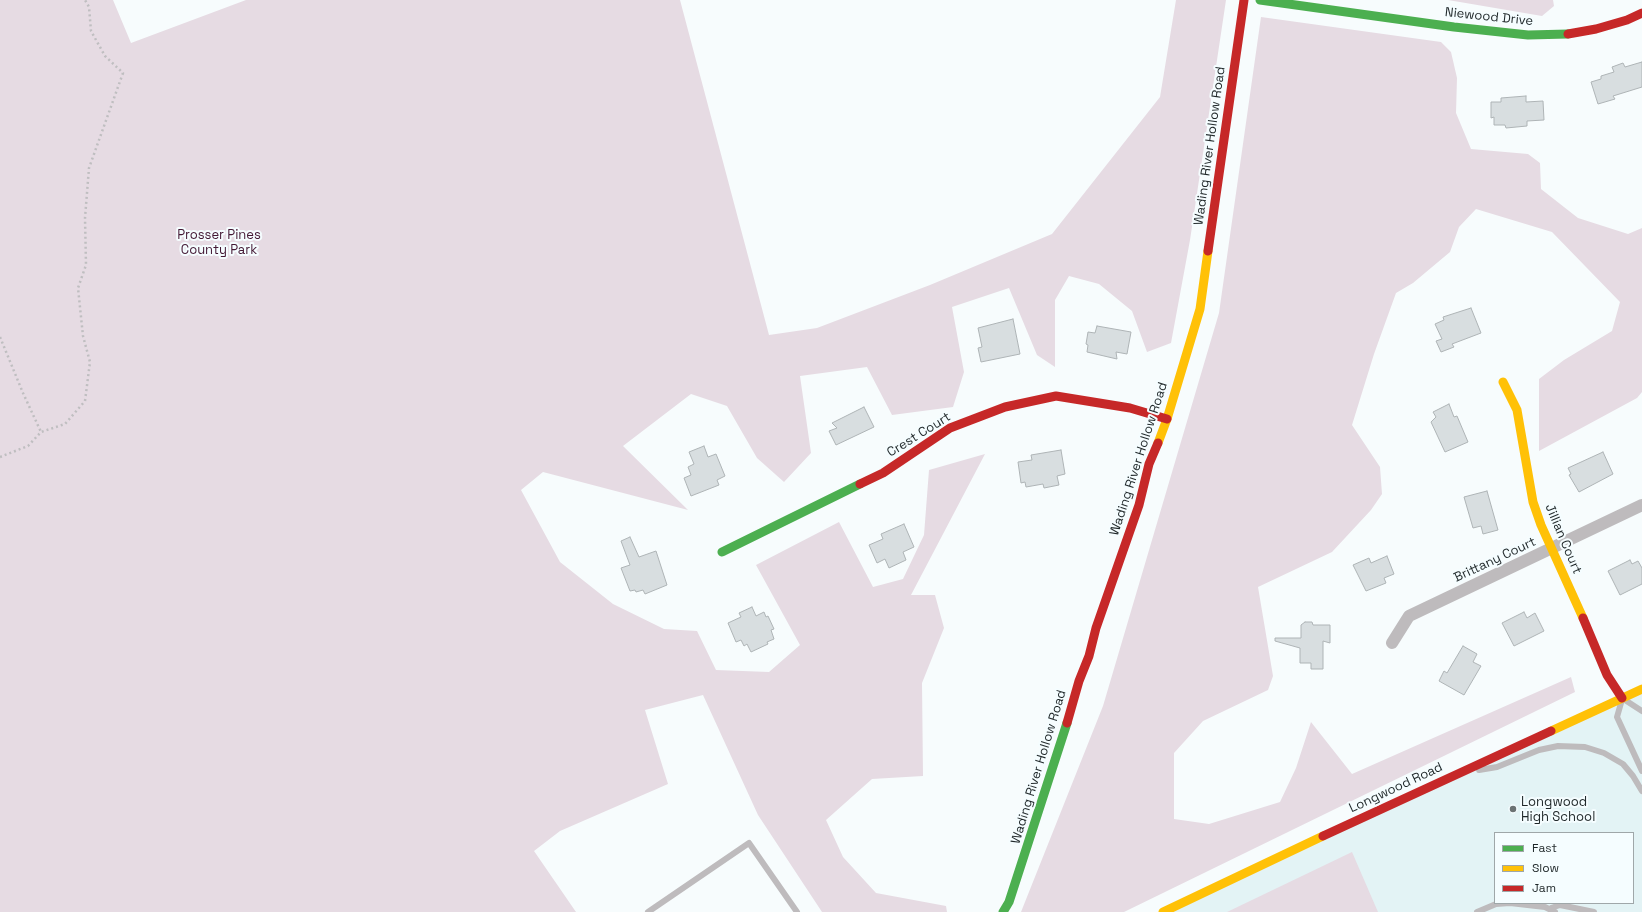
<!DOCTYPE html>
<html>
<head>
<meta charset="utf-8">
<style>
	body { margin:0 }
	#map { position:relative; width:1642px; height:912px; overflow:hidden; background:#f7fcfd; font-family:"Space Grotesk",sans-serif }
	canvas { display:block }
	.legend { position:absolute; left:1494px; top:832px; width:140px; height:72px; box-sizing:border-box; background:#f5fdff; border:1px solid #9fa7a9; margin:0; padding:5px 7px; list-style:none; font-size:12px; color:#1f2729 }
	.legend li { display:flex; align-items:center; gap:8px; height:20px }
	.legend b { width:20px; border:1px solid #9fa7a9 }
</style>
</head>
<body>
<div id="map">
<canvas width="1642" height="912"></canvas>
<ul class="legend">
<li><b style="height:5px;background:#4caf50"></b>Fast</li>
<li><b style="height:5px;background:#ffc107"></b>Slow</li>
<li><b style="height:5px;background:#c62828"></b>Jam</li>
</ul>
</div>
<script>
const context = document.querySelector('canvas').getContext('2d');
context.lineJoin = 'round';
function paint(path, color) { context.fillStyle = color; context.fill(path, 'evenodd'); }
const shape = rows => new Path2D(rows.map(r => 'M' + r).join(''));
function trace(path, color, width, dash) { context.strokeStyle = color; context.lineWidth = width; context.lineCap = dash ? 'butt' : 'round'; context.setLineDash(dash || []); context.stroke(path); }
function drawText(font, color, halo, rows, align = 'center') {
  context.font = font + ' "Space Grotesk",sans-serif'; context.lineWidth = 4; context.setLineDash([]); context.textBaseline = 'middle'; context.strokeStyle = halo; context.fillStyle = color; for (const [text, x, y, turn = 0] of rows) {
    context.save(); context.translate(x, y); context.rotate((+turn || 0) * Math.PI / 180); context.textAlign = isNaN(turn) ? turn : align; if (halo) context.strokeText(text, 0, 0); context.fillText(text, 0, 0); context.restore();
  }
}
const built = shape([
	[1642,690,1642,912,1164,912],
	[1495,833,1633,833,1633,903,1495,903]
]);
const green = shape([
	[0,0,113,0,131,43,246,0,680,0,769,335,817,328,930,285,1052,234,1160,97,1176,0,1226,0,1190,240,1171,343,1147,352,1132,311,1099,284,1069,276,1055,300,1055,367,1037,355,1009,288,952,307,964,372,953,407,892,415,867,367,800,376,811,453,784,482,757,458,727,406,691,394,623,446,688,510,543,472,521,490,560,562,613,604,664,629,697,631,716,670,769,672,800,645,756,565,839,522,873,587,903,579,924,535,929,470,985,454,911,595,935,595,944,628,922,683,923,776,872,779,826,820,843,857,876,893,946,906,947,912,822,912,758,815,703,695,645,710,668,784,560,831,534,851,576,912,0,912],
	[1448,0,1553,0,1554,6,1542,16],
	[1261,17,1441,42,1451,52,1457,78,1456,113,1471,149,1528,154,1540,163,1541,189,1578,218,1628,234,1642,228,1642,392,1637,398,1539,451,1539,379,1564,360,1612,331,1620,302,1552,232,1476,209,1459,227,1450,252,1413,283,1396,293,1374,354,1352,425,1380,467,1382,494,1371,510,1332,552,1258,587,1273,676,1268,690,1203,721,1174,753,1174,819,1209,824,1280,802,1296,768,1311,722,1352,774,1571,677,1575,692,1124,912,1021,912,1103,706,1219,313],
	[1352,852,1378,912,1227,912]
]);
const building = shape([
	[1642,62,1642,87,1613,96,1615,99,1598,104,1591,82,1601,79,1601,76,1614,72,1612,67,1623,63,1625,67,1642,62],
	[1526,96,1526,102,1543,101,1544,120,1527,121,1527,126,1506,128,1505,125,1494,125,1494,117,1491,118,1491,102,1501,102,1501,98,1526,96],
	[1471,308,1481,333,1452,344,1454,347,1441,352,1436,341,1442,339,1435,324,1444,320,1443,317,1471,308],
	[1013,319,1020,354,981,362,978,348,982,347,978,328,1013,319],
	[1097,326,1131,332,1127,354,1116,352,1117,359,1087,352,1088,345,1086,344,1088,332,1095,333,1097,326],
	[1449,404,1454,417,1457,416,1468,442,1445,452,1431,422,1436,417,1433,412,1449,404],
	[864,407,874,427,836,445,829,431,837,428,832,423,864,407],
	[704,446,708,457,716,454,725,476,717,480,719,485,691,496,684,478,691,475,688,467,694,464,689,452,704,446],
	[1061,450,1065,474,1057,476,1059,485,1044,488,1043,484,1026,487,1025,482,1021,483,1018,462,1032,460,1031,455,1061,450],
	[1603,452,1613,474,1579,492,1569,475,1571,474,1568,468,1603,452],
	[1487,491,1498,530,1483,534,1481,526,1473,528,1464,497,1487,491],
	[904,524,914,547,903,552,906,560,889,568,885,559,877,563,869,545,883,539,881,534,904,524],
	[630,537,639,557,656,551,667,585,645,594,643,590,636,592,635,590,630,591,621,568,630,565,621,541,630,537],
	[1387,556,1394,574,1384,578,1386,583,1366,591,1353,565,1369,558,1371,563,1387,556],
	[1630,560,1632,564,1638,561,1642,568,1642,584,1620,595,1608,571,1630,560],
	[752,607,756,616,764,612,766,617,768,616,774,629,771,630,774,639,767,642,768,644,751,652,747,644,744,646,741,640,736,642,728,623,741,617,739,613,752,607],
	[1524,612,1527,618,1535,613,1544,631,1514,646,1502,623,1524,612],
	[1305,622,1312,622,1313,625,1330,625,1330,643,1323,641,1323,669,1311,669,1311,663,1300,663,1300,648,1275,641,1275,638,1301,638,1301,625,1305,622],
	[1463,646,1477,654,1473,662,1481,666,1464,695,1439,681,1444,671,1447,673,1463,646]
]);
const path = shape([
	[0,337,23,393,41,432],
	[0,457,28,446,41,432,65,424,85,401,90,362,83,336,78,288,86,265,85,218,89,168,123,73,105,56,91,31,89,7,85,0]
]);
const lane = shape([
	[1625,700,1642,711],
	[1621,703,1617,717,1642,771],
	[1479,770,1497,767,1539,750,1558,746,1585,747,1604,753,1623,764,1633,776,1642,791],
	[1551,908,1560,905,1594,912],
	[648,912,749,843,797,912],
	[1477,912,1496,904,1510,903,1545,907,1555,912]
]);
const street = shape([
	[1392,643,1409,616,1642,505]
]);
const fast = shape([
	[1260,0,1454,27,1528,35,1568,34],
	[722,552,860,484],
	[1003,912,1009,902,1067,723]
]);
const slow = shape([
	[1503,382,1517,410,1533,502,1541,525,1583,618],
	[1158,443,1167,419,1200,309,1208,251],
	[1551,731,1642,689],
	[1163,912,1323,836]
]);
const jam = shape([
	[1568,34,1596,29,1627,20,1642,13],
	[1208,251,1244,0],
	[860,484,883,473,950,428,1005,407,1056,396,1130,408,1167,419],
	[1583,618,1607,675,1622,698],
	[1067,723,1079,681,1089,656,1096,628,1139,505,1149,464,1158,443],
	[1323,836,1551,731]
]);
const markers = [
	[1513,809,4,"#6b7273"]
];
const streetNames = [
	["Niewood Drive",1489,17,6],
	["Wading River Hollow Road",1210,146,-82],
	["Crest Court",919,435,-32],
	["Wading River Hollow Road",1139,459,-72],
	["Jillian Court",1563,539,67],
	["Brittany Court",1495,560,-25],
	["Wading River Hollow Road",1039,767,-73],
	["Longwood Road",1396,788,-25]
];
const parkNames = [
	["Prosser Pines",219,235],
	["County Park",219,250]
];
const poiNames = [
	["Longwood",1521,802],
	["High School",1521,817]
];
paint(built, '#e3f3f5');
paint(green, '#e6dbe3');
paint(building, '#d8dee0');
trace(building, '#aeb4b6', 1);
trace(path, '#bfbec0', 2.5, [2, 3]);
trace(lane, '#bebbbd', 6);
trace(street, '#bebbbd', 12);
trace(fast, '#4caf50', 9);
trace(slow, '#ffc107', 9);
trace(jam, '#c62828', 9);
for (const [x, y, r, color] of markers) { const dot = new Path2D(); dot.arc(x, y, r, 0, 2 * Math.PI); context.fillStyle = color; context.fill(dot); trace(dot, '#f5fdff', 1.5); }
drawText('13px', '#1f2729', '#f5fdff', streetNames);
drawText('13px', '#431733', '#f5fdff', parkNames);
drawText('13px', '#1f2729', '#f5fdff', poiNames, 'left');
</script>
</body>
</html>
